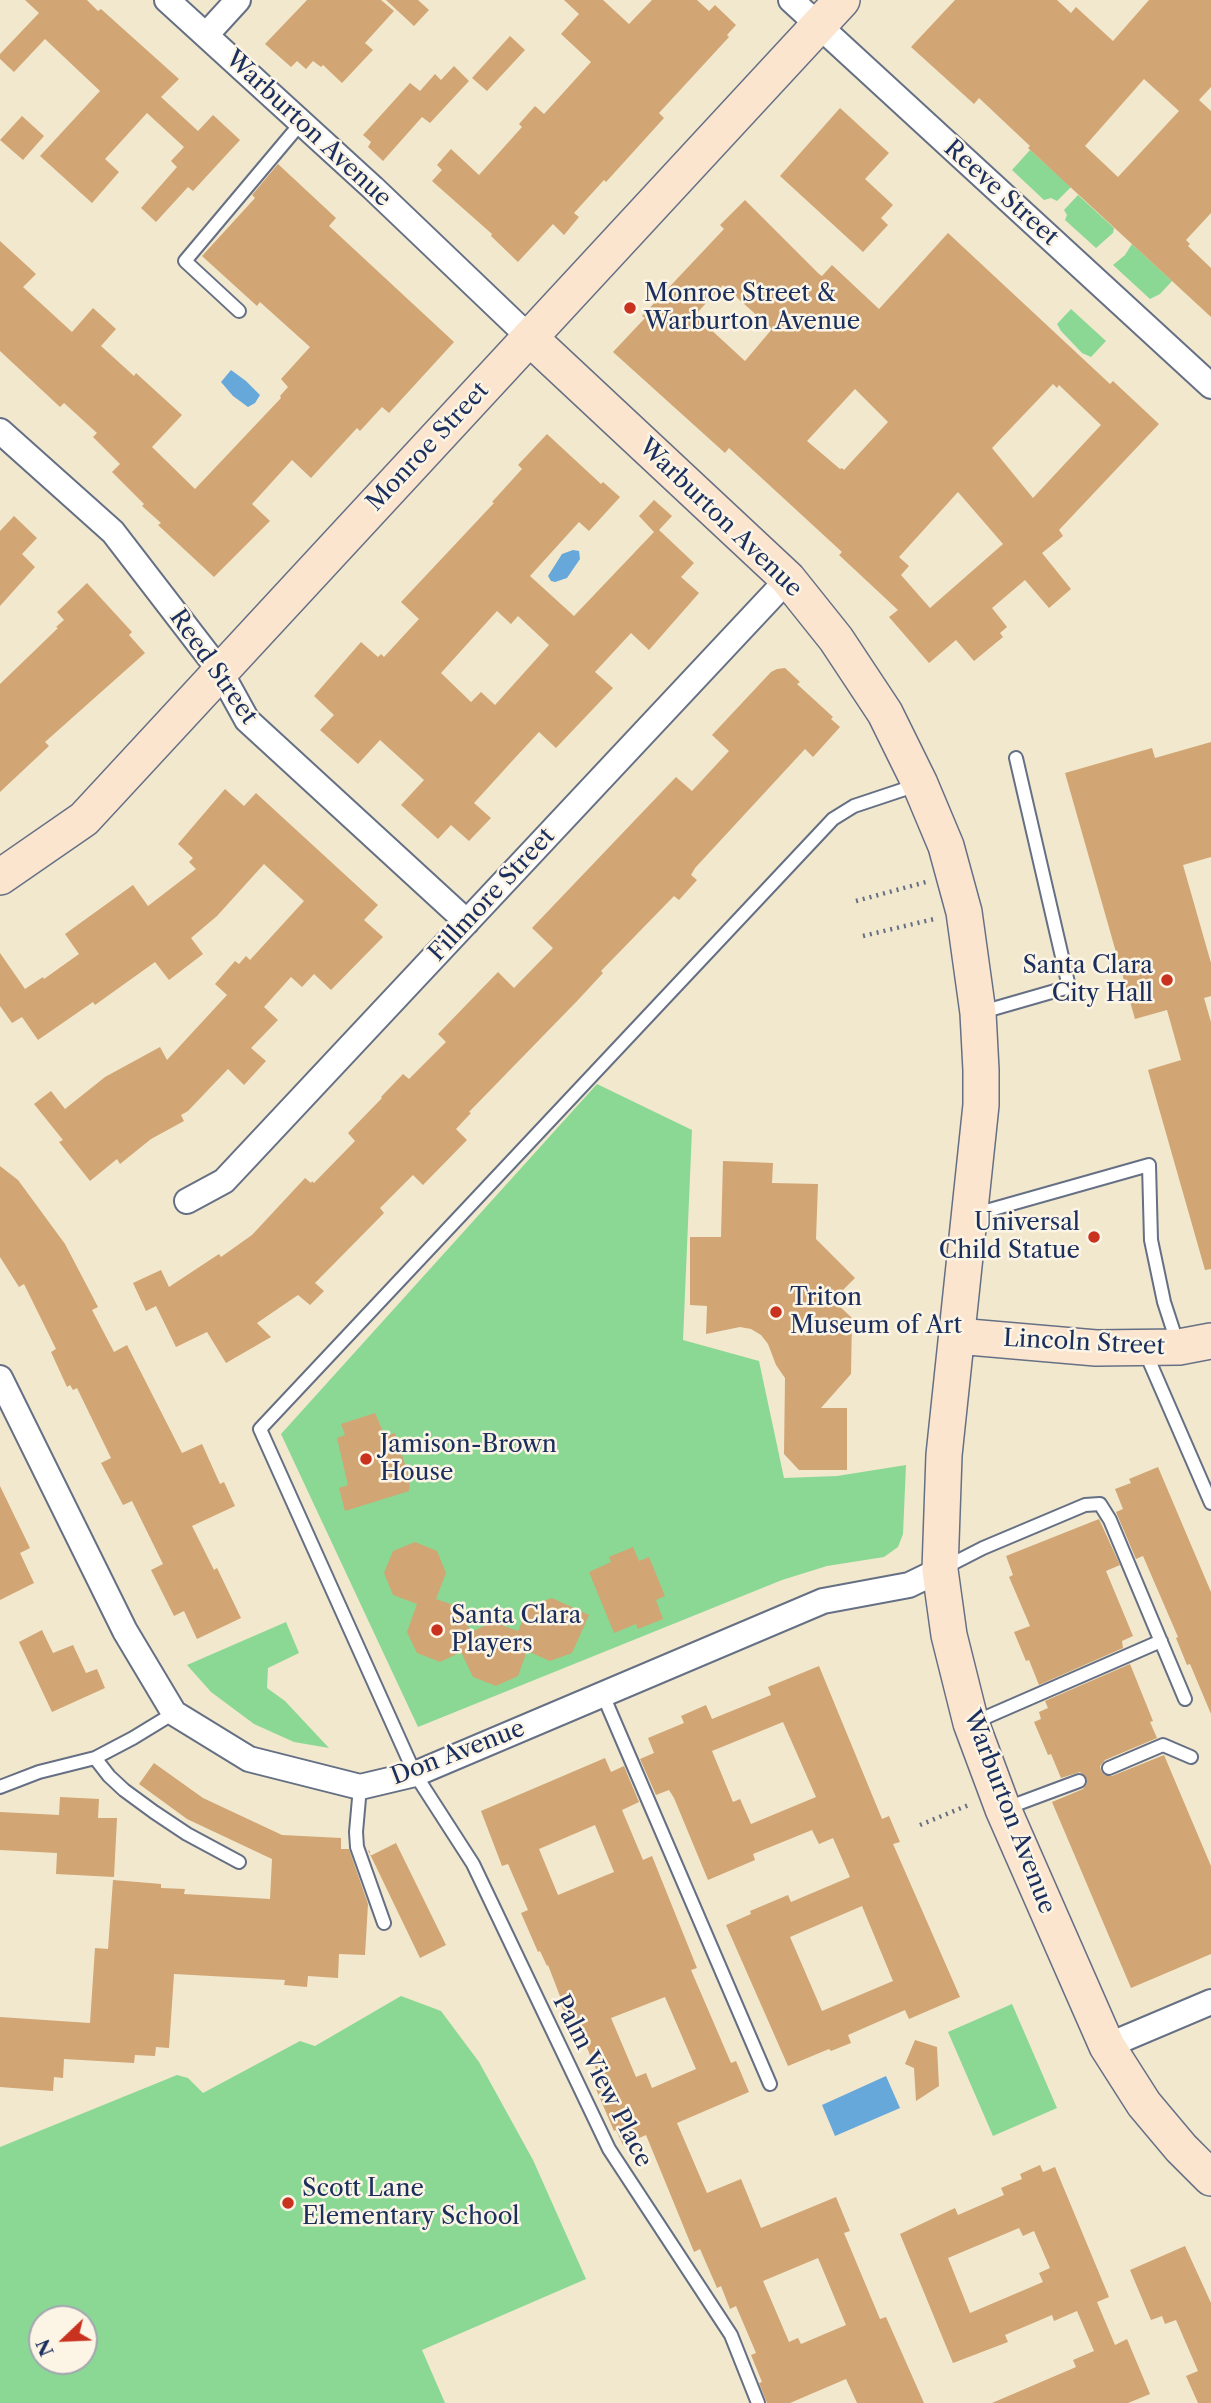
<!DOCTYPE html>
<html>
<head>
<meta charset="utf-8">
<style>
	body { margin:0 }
	#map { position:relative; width:1211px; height:2403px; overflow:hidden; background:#f2e8cd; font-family:"Libre Caslon Text",serif }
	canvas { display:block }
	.north { position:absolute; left:28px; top:2305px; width:70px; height:70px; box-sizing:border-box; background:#fcf5e5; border:2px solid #a2a6af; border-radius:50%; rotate:247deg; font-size:19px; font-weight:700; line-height:28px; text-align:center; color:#1b2f5e }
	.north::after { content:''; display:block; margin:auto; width:24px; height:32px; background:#c8321e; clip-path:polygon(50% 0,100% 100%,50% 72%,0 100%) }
</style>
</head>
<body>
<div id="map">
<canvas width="1211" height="2403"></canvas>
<div class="north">N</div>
</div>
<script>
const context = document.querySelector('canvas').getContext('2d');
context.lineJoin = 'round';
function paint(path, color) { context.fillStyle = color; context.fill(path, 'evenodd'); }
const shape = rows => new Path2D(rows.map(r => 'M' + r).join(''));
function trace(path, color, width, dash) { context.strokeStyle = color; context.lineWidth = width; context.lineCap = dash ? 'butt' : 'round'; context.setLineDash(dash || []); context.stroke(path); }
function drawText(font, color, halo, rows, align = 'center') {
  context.font = font + ' "Libre Caslon Text",serif'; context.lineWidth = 5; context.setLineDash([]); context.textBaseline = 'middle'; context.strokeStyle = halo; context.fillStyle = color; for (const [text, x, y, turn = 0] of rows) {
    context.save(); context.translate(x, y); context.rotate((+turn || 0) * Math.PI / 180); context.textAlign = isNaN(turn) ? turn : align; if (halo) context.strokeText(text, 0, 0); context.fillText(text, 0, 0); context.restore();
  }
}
const green = shape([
	[1030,150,1071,187,1057,201,1051,198,1044,200,1012,170],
	[1078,195,1114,228,1113,233,1096,248,1065,220,1067,215,1064,210],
	[1132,244,1172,281,1160,294,1150,299,1113,265,1125,255],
	[1071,309,1106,341,1091,357,1082,353,1061,331,1057,324],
	[597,1084,692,1130,683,1340,759,1361,784,1478,837,1476,906,1465,903,1534,898,1547,884,1557,827,1566,782,1580,418,1727,281,1434],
	[286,1622,299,1653,268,1668,267,1688,285,1701,329,1748,294,1742,254,1724,211,1692,187,1665],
	[401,1996,441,2011,479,2062,533,2160,586,2279,422,2350,445,2403,0,2403,0,2147,177,2075,188,2078,203,2093,300,2041,315,2046],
	[42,2319,84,2319,84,2361,42,2361],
	[1012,2004,1057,2108,993,2136,948,2032]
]);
const water = shape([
	[231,370,246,381,260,395,255,403,248,407,233,396,221,382],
	[573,550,579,551,580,559,567,578,555,582,551,581,548,576,562,554],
	[886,2076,900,2108,835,2136,822,2105]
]);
const building = shape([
	[25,0,87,0,98,11,101,9,179,79,161,97,198,131,213,115,240,140,193,191,188,187,156,222,141,208,177,167,171,161,184,147,147,113,105,159,119,172,92,203,40,156,100,91,45,39,14,72,0,59,0,54,39,13],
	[307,0,381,0,394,11,365,43,373,50,342,83,323,65,321,67,313,61,306,69,297,61,291,67,265,44],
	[386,0,418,0,429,10,414,26],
	[564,0,603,0,629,24,652,0,697,0,709,11,715,5,736,25,727,35,729,37,659,113,664,118,606,182,604,180,574,213,579,217,564,235,553,224,518,262,491,236,492,234,432,181,442,170,437,165,451,149,479,175,522,127,519,124,535,106,544,114,591,62,561,34,579,14],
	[955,0,1057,0,1071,13,1076,7,1113,41,1149,0,1211,0,1211,87,1199,100,1211,111,1211,213,1186,240,1190,244,1188,246,1211,268,1211,317,1028,148,1030,146,979,98,974,104,911,47],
	[1144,79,1179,111,1118,177,1085,146],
	[510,36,525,50,487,91,472,78],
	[454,66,469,81,430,123,422,117,383,161,368,147,371,142,363,135,410,83,420,91,435,74,441,80],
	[840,108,889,153,865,179,893,205,881,218,888,225,863,252,780,176],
	[22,116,44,136,23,160,0,140],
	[278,164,336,218,329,226,454,342,389,413,382,407,360,431,357,428,311,478,292,460,252,504,270,521,214,577,158,525,161,523,142,506,144,504,112,472,120,464,93,437,97,433,64,403,60,407,0,351,0,241,36,274,23,287,72,332,93,308,116,329,101,346,134,376,136,373,182,415,152,447,195,489,281,398,280,396,288,387,281,379,310,347,260,302,257,306,202,256,255,198,252,195],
	[745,200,819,274,822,276,832,265,879,309,948,233,1110,384,1113,381,1159,424,1059,530,1063,536,1042,553,1071,589,1049,608,1025,580,992,608,1007,627,1000,633,1003,637,974,661,956,640,929,663,889,617,898,610,839,555,842,552,729,448,725,453,613,352,645,318,642,316,724,229,720,225],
	[723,285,772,329,745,361,695,315],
	[1053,384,1057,388,1059,385,1101,425,1033,498,992,448],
	[855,389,888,422,844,470,842,468,840,469,807,441],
	[958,492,1003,544,930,608,901,575,909,566,899,557],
	[547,434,601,484,603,482,620,497,589,531,579,522,530,576,574,616,654,532,639,516,654,500,672,516,659,530,694,563,681,577,699,593,649,650,631,633,595,672,613,688,556,748,539,732,514,759,474,803,491,818,469,841,451,825,438,839,401,805,424,780,380,740,358,764,320,730,334,715,314,696,361,642,378,657,381,654,384,657,419,619,401,602,494,503,492,502,522,469,518,465],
	[497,611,511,624,518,616,549,645,495,705,481,692,471,702,441,673],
	[14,516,37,538,22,554,35,567,0,606,0,531],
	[87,583,132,632,129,635,145,653,45,742,49,746,0,792,0,684,58,628,56,627,64,620,57,612],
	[785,668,800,682,797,684,833,717,831,719,840,727,813,757,805,749,695,868,691,875,697,880,679,900,674,896,601,971,603,973,578,1000,469,1112,471,1113,456,1129,467,1140,423,1185,413,1175,380,1208,384,1213,315,1283,324,1291,310,1305,298,1295,257,1323,271,1337,226,1363,207,1332,176,1347,156,1306,146,1311,133,1283,161,1270,169,1287,219,1254,221,1257,252,1235,305,1178,311,1183,312,1181,314,1183,355,1141,348,1133,382,1098,381,1097,403,1074,409,1079,446,1042,438,1034,498,972,514,988,553,948,532,928,676,777,692,791,729,751,712,735,771,672,777,669],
	[1211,742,1211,857,1183,865,1211,963,1211,996,1204,998,1211,1022,1211,1269,1205,1270,1148,1070,1181,1060,1167,1010,1135,1019,1065,773,1152,748,1155,758],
	[225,789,244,806,256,793,378,905,364,920,383,937,331,990,314,974,302,987,291,977,264,1007,278,1020,251,1048,266,1061,244,1085,228,1069,188,1111,181,1115,184,1121,151,1139,120,1164,117,1159,90,1181,59,1142,63,1140,34,1104,51,1091,65,1109,105,1077,160,1047,167,1060,227,995,215,984,235,961,239,964,246,956,250,960,304,901,264,864,217,916,191,938,203,954,169,980,155,962,95,1005,93,1002,38,1040,22,1017,12,1023,0,1006,0,953,25,989,43,977,44,979,79,954,65,934,133,885,148,906,196,869,189,862,193,858,178,844],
	[723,1161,773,1163,772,1183,818,1184,816,1239,855,1278,833,1300,852,1318,851,1374,821,1408,847,1408,847,1470,799,1470,784,1454,785,1378,776,1365,768,1344,761,1335,751,1329,740,1327,706,1334,707,1306,690,1305,690,1237,721,1237],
	[0,1166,18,1180,65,1244,98,1307,92,1310,114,1352,127,1345,182,1453,202,1444,220,1484,224,1482,235,1506,192,1526,214,1570,217,1568,241,1618,197,1639,184,1611,174,1616,151,1570,163,1564,132,1501,123,1505,101,1463,111,1458,77,1388,73,1390,70,1385,67,1387,51,1352,56,1349,24,1284,19,1287,0,1257],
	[375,1413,385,1436,395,1433,410,1480,409,1491,345,1511,339,1488,348,1485,337,1438,345,1435,341,1424],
	[1158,1467,1211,1592,1211,1714,1190,1664,1187,1665,1176,1638,1178,1637,1143,1556,1136,1559,1116,1512,1123,1509,1115,1489,1131,1483,1129,1479],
	[0,1486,30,1548,20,1553,34,1583,0,1600],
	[1099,1519,1120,1565,1106,1571,1133,1636,1122,1641,1123,1648,1039,1685,1029,1660,1026,1661,1014,1632,1030,1626,1009,1577,1013,1575,1006,1556],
	[415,1542,437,1551,446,1573,436,1599,459,1607,471,1632,493,1622,518,1631,529,1606,552,1598,589,1615,572,1653,550,1661,527,1651,518,1676,496,1686,473,1677,461,1652,440,1662,417,1653,407,1632,417,1604,393,1595,384,1573,393,1551],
	[633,1547,639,1561,649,1557,665,1596,656,1600,663,1619,638,1629,636,1624,614,1633,589,1572,611,1562,609,1557],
	[42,1630,53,1653,73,1645,86,1673,97,1669,105,1688,52,1712,19,1642],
	[1130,1664,1153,1721,1150,1722,1157,1738,1105,1760,1100,1766,1101,1771,1104,1775,1112,1776,1164,1755,1211,1866,1211,1954,1131,1988,1052,1802,1083,1789,1087,1783,1087,1779,1080,1772,1061,1778,1051,1754,1048,1755,1034,1722,1041,1719,1039,1712,1048,1708,1045,1701],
	[819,1666,882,1819,889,1816,900,1842,893,1844,960,1997,909,2019,905,2010,848,2035,851,2043,831,2051,829,2049,788,2066,726,1925,751,1914,750,1911,788,1895,791,1902,850,1877,833,1838,819,1844,812,1830,753,1854,755,1860,708,1880,674,1798,669,1790,656,1795,640,1759,654,1753,648,1738,684,1723,681,1716,706,1705,712,1719,771,1695,768,1687],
	[783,1722,816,1797,751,1824,740,1799,733,1802,712,1751],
	[862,1906,893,1981,822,2011,790,1937],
	[605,1758,611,1772,624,1766,639,1802,622,1810,643,1860,652,1856,697,1968,691,1970,731,2063,736,2061,749,2092,677,2123,707,2193,741,2179,761,2228,836,2197,850,2231,844,2233,880,2319,886,2317,924,2403,857,2403,846,2379,790,2403,767,2403,759,2383,762,2382,751,2355,756,2353,736,2306,730,2309,721,2286,717,2288,700,2249,694,2252,646,2135,623,2145,616,2130,614,2131,596,2089,603,2086,585,2043,579,2046,561,2005,563,2004,548,1965,547,1966,540,1951,538,1952,521,1913,528,1910,508,1864,502,1866,481,1811],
	[595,1825,614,1872,558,1895,539,1849],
	[665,1997,696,2069,652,2088,646,2073,636,2077,611,2018],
	[818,2258,846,2325,801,2344,798,2338,789,2342,763,2281],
	[154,1763,203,1798,282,1835,341,1838,341,1849,349,1849,368,1904,365,1955,339,1954,338,1978,308,1976,307,1987,284,1985,285,1980,174,1974,169,2048,156,2047,155,2056,135,2055,134,2063,64,2059,63,2078,54,2077,53,2091,0,2087,0,2017,90,2023,95,1948,108,1949,113,1880,161,1884,161,1888,185,1889,184,1894,270,1899,272,1859,187,1819,139,1784],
	[60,1797,99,1799,98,1818,117,1818,114,1877,56,1874,57,1853,0,1850,0,1812,59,1815],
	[396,1843,446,1945,420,1958,368,1850,370,1851,370,1856],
	[915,2040,937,2047,939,2086,916,2101,914,2068,905,2064],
	[1040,2165,1043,2172,1055,2167,1109,2297,1097,2302,1115,2345,1127,2339,1150,2394,1128,2403,992,2403,1076,2367,1073,2360,1094,2351,1077,2311,1054,2321,1052,2315,1005,2335,1008,2342,953,2363,900,2234,955,2208,958,2215,1004,2195,1001,2188,1022,2179,1020,2174],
	[1019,2228,1023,2236,1034,2231,1050,2268,1039,2273,1043,2282,970,2313,948,2258],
	[1185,2246,1211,2303,1211,2403,1198,2403,1186,2376,1198,2371,1176,2320,1165,2324,1162,2316,1151,2320,1130,2270]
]);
const path = shape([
	[856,901,926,882],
	[863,936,934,919],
	[920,1825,971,1804]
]);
const lane = shape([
	[239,311,185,261,301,123],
	[982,1012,1069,987,1016,758],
	[972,1215,1149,1165,1151,1240,1164,1302,1178,1345],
	[1144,1349,1211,1503],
	[944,1568,983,1548,1085,1505,1100,1504,1110,1520,1185,1699],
	[603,1695,770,2084],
	[975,1722,1161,1641],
	[95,1758,109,1776,124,1790,154,1812,187,1834,239,1862],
	[1109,1768,1163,1745,1191,1757],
	[0,1787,39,1772,95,1758,133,1738,174,1713],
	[360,1787,356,1832,357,1847,384,1923],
	[1004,1809,1079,1781],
	[758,2403,731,2335,609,2149,473,1864,415,1774,260,1429,833,819,854,806,917,785]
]);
const street = shape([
	[167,0,373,188,530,338],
	[791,0,1211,386],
	[206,35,238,0],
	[0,431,113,532,220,671,247,720,467,922],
	[187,1201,224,1181,788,579],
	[0,1378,125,1631,174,1713,249,1759,360,1787,415,1774,823,1601,909,1585,940,1570],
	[1107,2046,1211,2002]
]);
const secondary = shape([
	[530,338,788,579,836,639,885,713,920,784,946,846,964,912,978,1013,981,1070,981,1105,944,1455,940,1570,949,1635,971,1723,1003,1809,1107,2046,1144,2104,1181,2148,1211,2178],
	[0,877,84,819,842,0],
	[957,1336,1096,1348,1179,1347,1211,1341]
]);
const markers = [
	[630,308,7,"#c8321e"],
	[1167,980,7,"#c8321e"],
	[1094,1237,7,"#c8321e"],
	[776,1312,7,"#c8321e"],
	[366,1459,7,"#c8321e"],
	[437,1630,7,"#c8321e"],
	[288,2203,7,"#c8321e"]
];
const streetNames = [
	["Warburton Avenue",308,129,43],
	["Reeve Street",1001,193,42],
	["Monroe Street",428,447,-47],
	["Warburton Avenue",720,518,44],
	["Reed Street",213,667,55],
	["Fillmore Street",492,895,-47],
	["Lincoln Street",1084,1343,3],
	["Don Avenue",458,1753,-21],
	["Warburton Avenue",1009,1812,69],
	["Palm View Place",602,2081,63]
];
const poiNames = [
	["Monroe Street &",644,294],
	["Warburton Avenue",644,322],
	["Santa Clara",1153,966,"right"],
	["City Hall",1153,994,"right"],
	["Universal",1080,1223,"right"],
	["Child Statue",1080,1251,"right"],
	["Triton",790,1298],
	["Museum of Art",790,1326],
	["Jamison-Brown",380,1445],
	["House",380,1473],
	["Santa Clara",451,1616],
	["Players",451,1644],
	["Scott Lane",302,2189],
	["Elementary School",302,2217]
];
paint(green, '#8bd895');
paint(water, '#67a8db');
paint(building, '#d1a574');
trace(lane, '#667085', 16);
trace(street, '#667085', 28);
trace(secondary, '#667085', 38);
trace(path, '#667085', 4.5, [2, 5]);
trace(lane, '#fff', 12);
trace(street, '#fff', 24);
trace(secondary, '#fce5cf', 35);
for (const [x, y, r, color] of markers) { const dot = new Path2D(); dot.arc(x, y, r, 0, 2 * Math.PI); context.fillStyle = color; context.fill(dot); trace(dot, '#fcf5e5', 2.5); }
drawText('24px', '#1b2f5e', '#fcf5e5', streetNames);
drawText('24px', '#1b2f5e', '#fcf5e5', poiNames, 'left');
</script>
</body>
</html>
